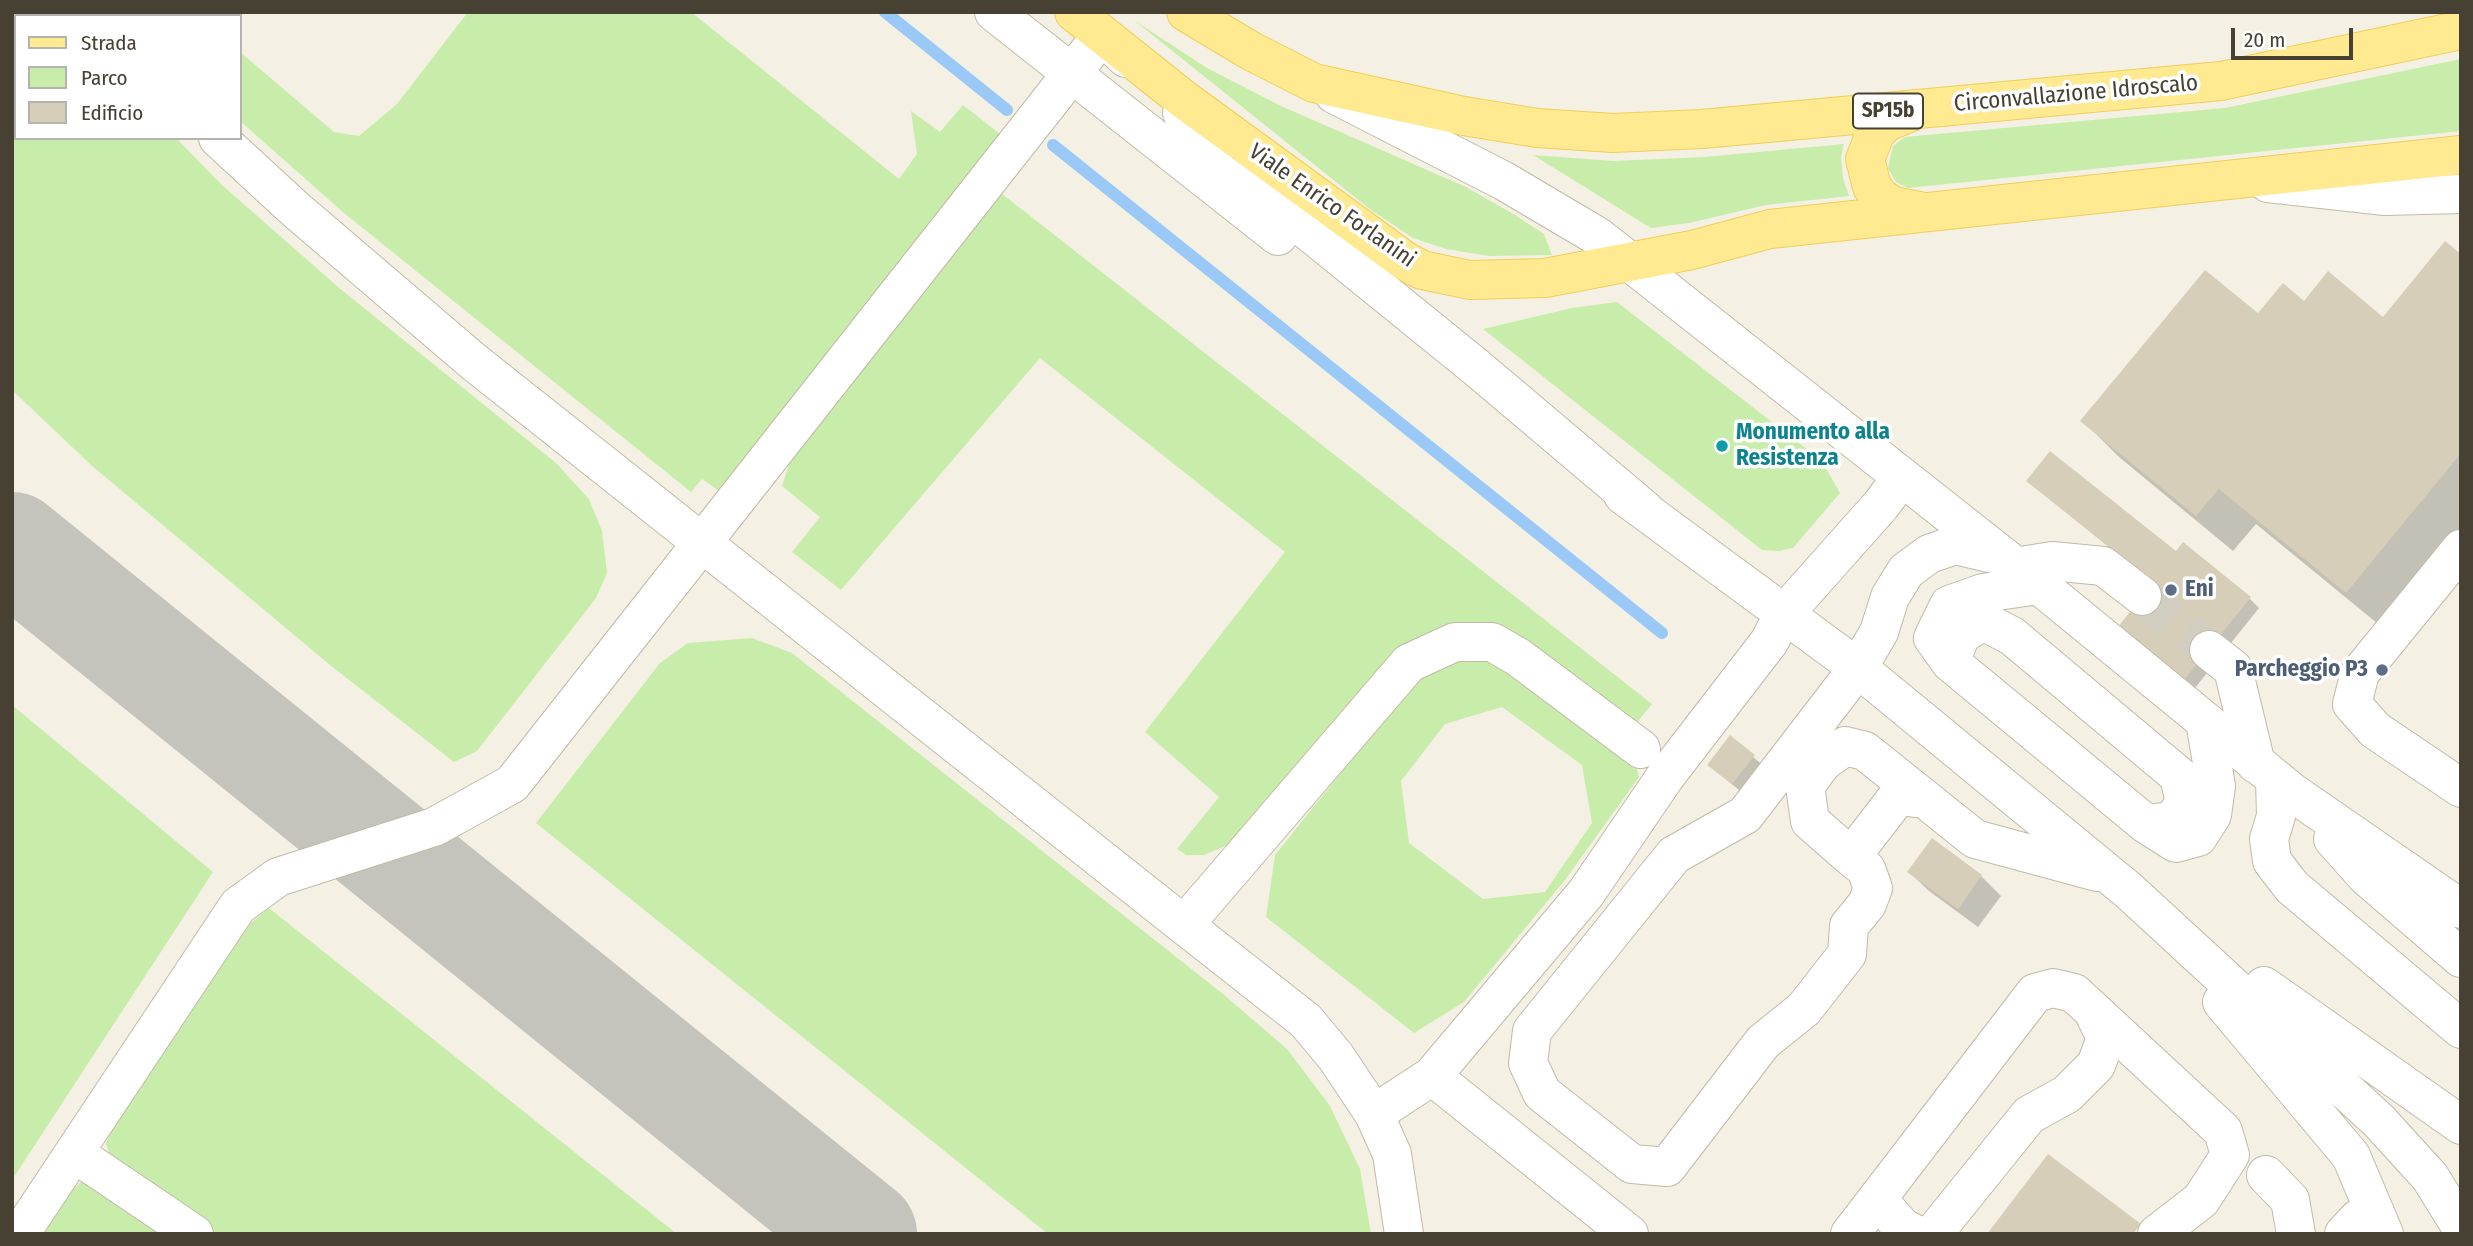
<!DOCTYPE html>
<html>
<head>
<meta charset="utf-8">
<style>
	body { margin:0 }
	#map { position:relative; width:2473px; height:1246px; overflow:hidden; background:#f4f1e4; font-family:"Fira Sans Condensed",sans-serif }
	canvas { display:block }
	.frame { position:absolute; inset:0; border:14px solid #474134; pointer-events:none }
	.legend { position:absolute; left:14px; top:14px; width:228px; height:126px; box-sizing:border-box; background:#fff; border:2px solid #b5b3ae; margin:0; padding:9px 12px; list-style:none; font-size:21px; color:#474134 }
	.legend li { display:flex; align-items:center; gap:14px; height:35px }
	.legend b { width:35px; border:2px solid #b5b3ae }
	.scale { position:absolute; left:2231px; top:28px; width:122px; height:32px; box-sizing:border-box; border:4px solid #474134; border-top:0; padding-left:9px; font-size:21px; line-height:24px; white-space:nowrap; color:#474134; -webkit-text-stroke:5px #fff; paint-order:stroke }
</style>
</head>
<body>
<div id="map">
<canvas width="2473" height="1246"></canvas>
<div class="frame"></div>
<ul class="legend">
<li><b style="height:9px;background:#ffea92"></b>Strada</li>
<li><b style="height:19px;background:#c8eca9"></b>Parco</li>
<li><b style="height:19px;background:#d7ceb9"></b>Edificio</li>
</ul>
<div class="scale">20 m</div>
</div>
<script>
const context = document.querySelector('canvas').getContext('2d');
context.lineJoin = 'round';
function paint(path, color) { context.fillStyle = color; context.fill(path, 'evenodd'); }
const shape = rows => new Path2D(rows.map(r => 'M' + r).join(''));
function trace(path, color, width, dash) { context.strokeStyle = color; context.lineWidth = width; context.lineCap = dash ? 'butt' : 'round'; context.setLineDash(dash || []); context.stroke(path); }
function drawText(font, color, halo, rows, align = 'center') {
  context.font = font + ' "Fira Sans Condensed",sans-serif'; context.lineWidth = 7; context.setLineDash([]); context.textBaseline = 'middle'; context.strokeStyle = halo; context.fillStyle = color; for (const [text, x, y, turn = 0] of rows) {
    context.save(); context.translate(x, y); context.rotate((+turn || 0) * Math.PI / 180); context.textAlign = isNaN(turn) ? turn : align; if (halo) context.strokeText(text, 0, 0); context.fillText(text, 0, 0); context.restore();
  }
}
const green = shape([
	[12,12,53,12,56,16,16,16,16,138,176,138,222,185,338,287,556,463,589,499,602,531,607,573,596,598,477,751,454,762,330,665,91,465,12,390],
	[468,12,691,12,899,179,917,154,911,111,940,132,963,105,1000,134,719,491,702,479,691,492,344,213,240,121,240,52,334,132,359,136,397,104],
	[1135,21,1207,68,1281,106,1466,187,1515,215,1544,234,1552,255,1489,256,1446,249,1413,238,1371,210],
	[2461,59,2461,131,1908,188,1896,182,1888,168,1893,146,1905,137,2225,108],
	[1844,144,1841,157,1843,178,1849,196,1766,205,1689,223,1651,228,1533,155,1613,161,1705,157],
	[1001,193,1652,704,1634,726,1447,629,1242,839,1204,855,1186,855,1177,849,1219,797,1145,732,1285,552,1040,358,841,590,792,552,820,517,782,486,791,458],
	[1617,302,1821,460,1840,493,1793,548,1779,551,1762,550,1483,329,1572,308],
	[752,638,792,653,1223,994,1287,1049,1330,1106,1360,1169,1371,1234,1048,1234,536,823,660,663,688,643],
	[1489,656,1635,764,1639,777,1565,880,1464,1002,1414,1033,1266,917,1275,855,1412,684,1440,665],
	[1502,707,1582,765,1592,823,1545,892,1483,899,1409,843,1401,781,1445,724],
	[12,705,213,872,12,1180],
	[269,908,677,1234,216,1234,113,1164,106,1144,116,1118,251,923],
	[82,1181,179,1234,40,1234,61,1201]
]);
const shadow = shape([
	[2461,256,2461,534,2383,628,2256,524,2233,551,2119,457,2083,421,2258,316,2305,303,2383,319],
	[2028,481,2176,553,2249,598,2259,608,2195,688,2129,636,2154,584],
	[1730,738,1764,766,1743,793,1719,774],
	[1932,840,1981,876,2001,896,1978,927,1929,891,1909,872]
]);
const stream = shape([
	[885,12,1007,110],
	[1053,145,1662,633]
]);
const taxiway = shape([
	[12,547,862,1234]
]);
const building = shape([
	[2445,241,2461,254,2461,453,2346,593,2219,489,2196,516,2080,421,2205,270,2258,313,2283,283,2304,301,2328,271,2383,317],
	[2050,451,2176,551,2183,542,2251,597,2184,680,2118,627,2153,582,2026,481],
	[1730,735,1755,755,1732,784,1707,765],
	[1932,838,1982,875,1958,909,1907,872],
	[2048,1154,2141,1224,2133,1234,1987,1234]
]);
const minorTunnel = shape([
	[2142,596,2209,650]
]);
const minor = shape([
	[95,12,98,16],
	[994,12,1278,236],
	[1334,94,1504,181,1597,236,2039,585,2293,793,2461,909],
	[1182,113,1276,205,1477,368,1645,510],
	[218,138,295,209,474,362,1184,925,1409,663,1455,642,1492,642,1518,657,1641,749],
	[2268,183,2385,196,2461,194],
	[1623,495,1858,668,2128,890,2379,1121,2430,1177,2461,1227],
	[2461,549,2360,673,2352,704,2375,730,2461,788],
	[2015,567,2052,561,2103,566,2142,596],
	[2039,585,1983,593,1949,605,1933,638,1950,662,2146,824,2176,843,2198,837,2212,815,2216,786,2205,721],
	[2209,650,2233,669,2256,764],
	[1950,662,1961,635,1983,621,2012,636,2179,776,2185,803,2172,821,2146,824],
	[2275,779,2276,816,2269,839,2272,861,2292,887,2461,1029],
	[1924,799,1898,796,1851,857,1866,869,1873,888,1867,904,1849,926,1847,954,1804,1009,1763,1042,1667,1167,1632,1164,1542,1093,1528,1063,1532,1031,1674,855,1745,815,1858,668,1879,632,1890,597,1906,571,1929,554,1955,545,1998,555],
	[2333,839,2366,876,2461,958],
	[1851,857,1810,821,1805,786,1822,763,1845,746,1865,751,1975,839,2097,872],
	[1184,925,1306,1021,1336,1057,1374,1114,1392,1154,1404,1234],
	[2264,986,2461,1125],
	[2222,1002,2351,1156,2384,1234],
	[1432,1076,1629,1234],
	[1374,1114,1432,1076,1586,893,1665,777,1769,642,1784,614,1881,505,1901,478],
	[74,1153,194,1234],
	[2266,1175,2290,1200,2296,1234],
	[20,1234,238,906,278,877,434,827,512,784,1102,35,1126,58],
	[1850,1234,1877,1199],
	[1915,1234,1903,1228,1877,1199,2035,993,2053,988,2074,993,2223,1131,2230,1155,2201,1200,2157,1234],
	[1933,1234,2029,1115,2067,1094,2096,1065,2106,1038,2093,1011],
	[2344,1234,2358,1219,2375,1212]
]);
const major = shape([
	[1074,12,1183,99,1405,261,1422,270,1470,280,1545,278,1692,250,1770,229,2461,155],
	[1186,12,1251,51,1314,83,1464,116,1537,128,1613,133,1702,129,2221,81,2461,30],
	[1913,111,1887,122,1876,132,1865,159,1872,187,1881,198,1893,206,1919,211]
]);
const markers = [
	[1722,446,7,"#0f9aa8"],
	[2171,590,7,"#5c6f8a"],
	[2382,670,7,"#5c6f8a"]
];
const shields = [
	[1888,111,70]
];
const shieldNames = [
	["SP15b",1888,111]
];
const streetNames = [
	["Circonvallazione Idroscalo",2076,94,-5],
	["Viale Enrico Forlanini",1332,206,35]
];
const cultureNames = [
	["Monumento alla",1736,433],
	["Resistenza",1736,459]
];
const serviceNames = [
	["Eni",2185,590],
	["Parcheggio P3",2368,670,"right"]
];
paint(green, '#c8eca9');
paint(shadow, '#0003');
trace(stream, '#9ac9f7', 12);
trace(taxiway, '#c4c3bc', 110);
paint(building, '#d7ceb9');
trace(minorTunnel, '#d1cec1', 38, [38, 19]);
trace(minor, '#c0baa6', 40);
trace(major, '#efcf58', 40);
trace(minor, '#fff', 38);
trace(major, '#ffea92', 38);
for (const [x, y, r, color] of markers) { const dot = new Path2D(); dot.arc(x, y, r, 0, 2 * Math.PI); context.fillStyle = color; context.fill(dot); trace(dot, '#fff', 2.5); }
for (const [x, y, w] of shields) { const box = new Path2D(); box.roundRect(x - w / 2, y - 17.5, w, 35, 5); context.fillStyle = '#fff'; context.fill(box); trace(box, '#474134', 2); }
drawText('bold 21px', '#474134', null, shieldNames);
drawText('23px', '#474134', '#fff', streetNames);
drawText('bold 23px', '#0d838f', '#fff', cultureNames, 'left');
drawText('bold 23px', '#4e5e75', '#fff', serviceNames, 'left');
</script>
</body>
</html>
